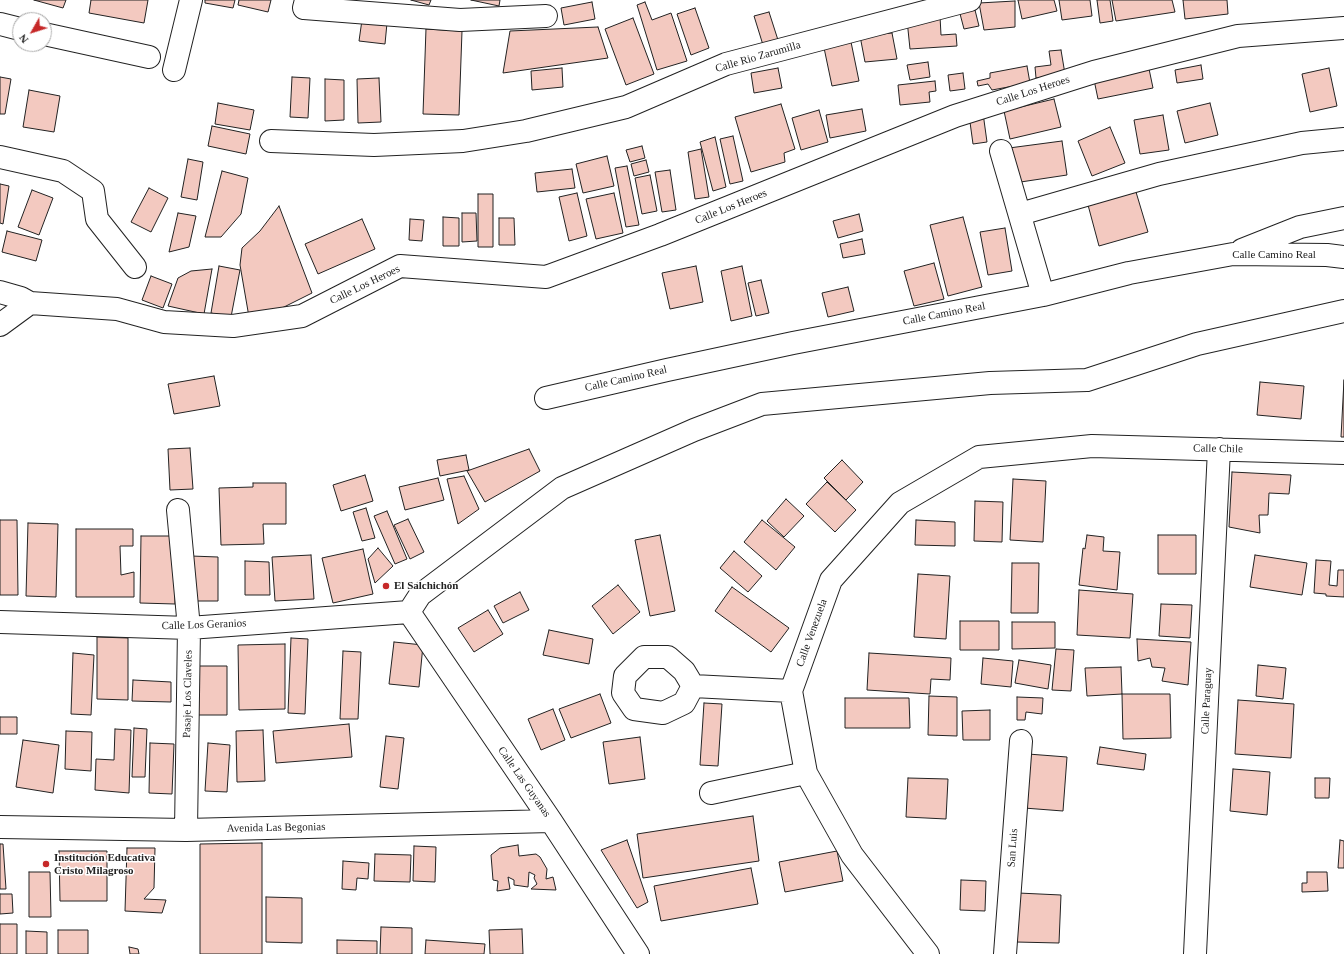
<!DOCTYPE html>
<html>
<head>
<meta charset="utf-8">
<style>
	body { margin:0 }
	#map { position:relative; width:1344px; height:954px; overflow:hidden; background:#fff; font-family:Georgia,serif }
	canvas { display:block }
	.north { position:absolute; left:12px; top:12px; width:40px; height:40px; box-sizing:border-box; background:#fff; border:1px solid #a7a7a7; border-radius:50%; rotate:231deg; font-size:11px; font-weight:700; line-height:16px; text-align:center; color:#222 }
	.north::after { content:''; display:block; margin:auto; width:14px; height:18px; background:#c62828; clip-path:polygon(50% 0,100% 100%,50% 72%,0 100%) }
</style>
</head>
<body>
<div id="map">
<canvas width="1344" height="954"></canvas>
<div class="north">N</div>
</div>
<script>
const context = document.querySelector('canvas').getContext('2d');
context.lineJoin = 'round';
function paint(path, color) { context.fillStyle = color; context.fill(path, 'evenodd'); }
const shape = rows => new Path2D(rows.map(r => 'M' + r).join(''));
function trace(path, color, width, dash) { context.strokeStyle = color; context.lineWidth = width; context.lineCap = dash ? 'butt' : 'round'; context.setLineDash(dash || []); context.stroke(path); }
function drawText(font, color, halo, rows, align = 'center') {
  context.font = font + ' Georgia,serif'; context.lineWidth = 3; context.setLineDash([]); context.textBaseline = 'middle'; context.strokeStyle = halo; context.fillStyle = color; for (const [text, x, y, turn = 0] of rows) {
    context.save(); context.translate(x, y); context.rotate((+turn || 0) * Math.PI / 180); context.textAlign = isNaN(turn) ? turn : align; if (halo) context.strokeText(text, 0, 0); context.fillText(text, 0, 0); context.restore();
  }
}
const building = shape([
	[34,0,66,0,63,8,34,0],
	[91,0,148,0,144,23,89,13,91,0],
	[205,0,235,0,233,8,205,3,205,0],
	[239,0,271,0,268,12,238,5,239,0],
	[411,0,431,0,429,5,411,0],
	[471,0,500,0,499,6,471,0],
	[1018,0,1054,0,1057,11,1022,19,1018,0],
	[1059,0,1090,0,1092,16,1062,20,1059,0],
	[1097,0,1110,0,1113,21,1100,23,1097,0],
	[1112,0,1172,0,1175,12,1116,21,1112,0],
	[1183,0,1227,0,1228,14,1185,19,1183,0],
	[1015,1,1015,27,984,30,979,3,1015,1],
	[592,2,595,19,564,25,561,8,592,2],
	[645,2,652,20,671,13,687,61,657,70,637,5,645,2],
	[974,6,979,26,964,29,959,10,974,6],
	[695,8,709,48,691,55,677,14,695,8],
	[769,12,778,40,763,45,754,16,769,12],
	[940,16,941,35,956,34,957,46,910,49,907,20,940,16],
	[633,18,654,74,626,85,605,29,633,18],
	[362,20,387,23,385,44,359,41,362,20],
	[598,27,608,58,503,73,510,31,598,27],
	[426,29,462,31,459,115,423,114,426,29],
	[892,33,897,59,865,62,860,36,892,33],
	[850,37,859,81,832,86,823,43,850,37],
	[1061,50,1065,74,1036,78,1035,67,1051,65,1049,51,1061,50],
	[928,62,930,77,910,80,907,65,928,62],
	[1148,64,1153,88,1098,99,1093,75,1148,64],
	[1201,65,1203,79,1177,83,1175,70,1201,65],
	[1027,66,1030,83,992,90,988,84,978,86,977,81,990,78,990,73,1027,66],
	[562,68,563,87,532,90,531,71,562,68],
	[778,68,782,88,754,93,751,73,778,68],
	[1329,68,1337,106,1310,112,1302,74,1329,68],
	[963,73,965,89,950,91,948,75,963,73],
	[0,77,11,79,5,114,0,114,0,77],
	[292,77,310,78,308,118,290,117,292,77],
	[379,78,381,122,358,123,357,79,379,78],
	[325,79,344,80,344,120,325,121,325,79],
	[935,81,936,91,929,92,930,102,900,105,898,85,935,81],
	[29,90,60,96,54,132,23,127,29,90],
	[1054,99,1061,127,1010,139,1004,111,1054,99],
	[218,103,254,110,250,130,215,124,218,103],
	[1210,103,1218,135,1185,143,1177,111,1210,103],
	[781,104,795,149,784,153,785,162,751,172,735,117,781,104],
	[862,109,866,131,830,138,826,115,862,109],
	[819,110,828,142,801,150,792,118,819,110],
	[983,113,987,142,973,144,969,115,983,113],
	[1163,115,1169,150,1140,154,1134,120,1163,115],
	[212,126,250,134,246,154,208,146,212,126],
	[1110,127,1125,163,1092,176,1078,141,1110,127],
	[733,136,743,181,730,184,720,139,733,136],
	[715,137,726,187,713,191,700,142,715,137],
	[1062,141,1067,175,1014,183,1009,148,1062,141],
	[642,146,645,158,630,162,626,150,642,146],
	[701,149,709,197,695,199,688,152,701,149],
	[607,156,614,186,583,193,576,164,607,156],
	[188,159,203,162,197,200,181,197,188,159],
	[646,160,649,172,634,176,631,164,646,160],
	[627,166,639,225,626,227,615,168,627,166],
	[572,169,575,188,537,192,535,173,572,169],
	[670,170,676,210,662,212,655,172,670,170],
	[222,171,248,178,241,214,221,237,205,237,222,171],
	[650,175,657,211,642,214,635,178,650,175],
	[0,184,9,186,3,224,0,223,0,184],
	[149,188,168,198,151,232,131,222,149,188],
	[32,190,53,198,39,235,18,227,32,190],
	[1136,192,1148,232,1099,246,1088,205,1136,192],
	[577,193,587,236,569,241,559,197,577,193],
	[614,193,623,233,596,239,586,199,614,193],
	[478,194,493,194,493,247,478,247,478,194],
	[279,206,312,293,280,309,249,317,240,265,242,248,260,231,279,206],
	[178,213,196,216,189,247,169,252,178,213],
	[462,213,476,213,477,241,462,242,462,213],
	[859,214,863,231,838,238,833,221,859,214],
	[443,217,459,218,459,246,443,246,443,217],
	[963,217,982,287,948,296,930,225,963,217],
	[499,218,514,218,515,245,499,245,499,218],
	[362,219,375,249,318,274,305,244,362,219],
	[410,219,424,220,422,241,409,240,410,219],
	[1005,228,1012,271,988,275,980,232,1005,228],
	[7,231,42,240,36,261,2,252,7,231],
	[862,239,865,254,843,258,840,244,862,239],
	[934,263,944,299,914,306,904,271,934,263],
	[219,266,240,270,231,317,211,313,219,266],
	[696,266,703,302,670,309,662,273,696,266],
	[742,266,752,316,731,321,721,271,742,266],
	[212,269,204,314,168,306,178,278,191,271,212,269],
	[151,276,172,284,163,308,142,300,151,276],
	[761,280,769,313,756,316,748,283,761,280],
	[848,287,854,311,828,317,822,293,848,287],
	[214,376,220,406,174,414,168,384,214,376],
	[1344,380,1344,437,1341,437,1344,380],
	[1260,382,1304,386,1301,419,1257,415,1260,382],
	[190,448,193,489,170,490,168,449,190,448],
	[529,449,540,471,485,502,467,471,529,449],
	[466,455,469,470,440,476,437,460,466,455],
	[842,460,863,482,846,500,824,478,842,460],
	[1232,472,1291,475,1289,494,1269,493,1268,515,1259,515,1260,533,1229,527,1232,472],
	[365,475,373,501,341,511,333,485,365,475],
	[464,476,479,509,458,524,447,479,464,476],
	[438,478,444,500,405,510,399,487,438,478],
	[1013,479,1046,481,1043,542,1010,540,1013,479],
	[827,482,856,510,835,532,806,504,827,482],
	[253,483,286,483,286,524,263,524,264,544,221,545,219,488,253,487,253,483],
	[786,499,804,516,784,537,767,521,786,499],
	[975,501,1003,502,1002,542,974,541,975,501],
	[366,508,375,538,362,541,353,512,366,508],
	[387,511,407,559,395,564,374,516,387,511],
	[408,519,424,552,410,559,394,525,408,519],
	[0,520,17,520,18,595,0,595,0,520],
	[762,520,795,547,776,570,744,542,762,520],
	[916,520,955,522,955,546,915,545,916,520],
	[28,523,58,524,56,597,26,596,28,523],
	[76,529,133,529,133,546,120,546,121,575,134,572,134,597,76,597,76,529],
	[660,535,675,611,650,616,635,540,660,535],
	[1087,535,1104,537,1103,551,1120,552,1117,590,1079,585,1083,548,1085,549,1087,535],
	[1158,535,1196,535,1196,574,1158,574,1158,535],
	[141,536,176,536,175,604,140,603,141,536],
	[378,548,393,566,375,583,368,559,378,548],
	[363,549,373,594,333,603,322,558,363,549],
	[734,551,762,576,748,592,720,568,734,551],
	[311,555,314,599,275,601,272,557,311,555],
	[1255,555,1307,563,1302,595,1250,587,1255,555],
	[191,556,218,557,218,601,191,601,191,556],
	[1316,560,1331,561,1329,585,1337,586,1338,570,1344,570,1344,597,1326,596,1326,594,1314,593,1316,560],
	[245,561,269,562,270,595,245,595,245,561],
	[1012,563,1039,563,1038,613,1011,613,1012,563],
	[918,574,950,576,946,639,914,637,918,574],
	[618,585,640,612,613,634,592,606,618,585],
	[732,587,789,628,771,652,715,611,732,587],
	[1079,590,1133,594,1130,638,1077,635,1079,590],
	[520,592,529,610,503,623,494,606,520,592],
	[1161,604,1192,605,1190,638,1159,636,1161,604],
	[488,610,503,634,474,652,458,628,488,610],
	[960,621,999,621,999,650,960,650,960,621],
	[1012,622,1055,622,1055,648,1012,649,1012,622],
	[549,630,593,639,589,664,543,655,549,630],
	[97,637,128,638,128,700,97,699,97,637],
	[291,638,308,639,305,714,288,713,291,638],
	[1137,639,1191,642,1188,685,1162,681,1165,668,1152,667,1150,658,1138,661,1137,639],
	[394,642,423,645,419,687,389,684,394,642],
	[285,644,285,709,239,710,238,645,285,644],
	[1056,649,1074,650,1071,691,1052,690,1056,649],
	[343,651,361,652,358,719,340,719,343,651],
	[73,653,94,655,91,715,71,714,73,653],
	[869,653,951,658,950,680,931,679,930,694,867,690,869,653],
	[983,658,1013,661,1011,687,981,684,983,658],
	[1019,660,1051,665,1048,689,1015,683,1019,660],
	[1258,665,1286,668,1283,699,1256,696,1258,665],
	[195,666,227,666,227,715,195,715,195,666],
	[1121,667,1122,694,1087,696,1085,668,1121,667],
	[133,680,171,682,171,702,132,701,133,680],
	[600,694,611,723,571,738,559,709,600,694],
	[1122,694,1170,694,1171,738,1123,739,1122,694],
	[929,696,957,697,957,736,928,735,929,696],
	[1017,697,1043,698,1042,714,1026,712,1025,720,1017,720,1017,697],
	[845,698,909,698,910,728,845,728,845,698],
	[1238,700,1294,704,1291,758,1235,754,1238,700],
	[704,703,722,704,718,766,700,765,704,703],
	[553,709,565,740,541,750,528,719,553,709],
	[990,710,990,740,963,740,962,711,990,710],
	[0,717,17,717,17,734,0,734,0,717],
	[349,724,352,757,276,763,273,731,349,724],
	[134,728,147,729,145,777,132,777,134,728],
	[115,729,131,730,129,793,95,790,96,759,114,760,115,729],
	[263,730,265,781,237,782,236,731,263,730],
	[66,731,92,732,91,771,65,769,66,731],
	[386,736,404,738,398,789,380,787,386,736],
	[640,737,645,779,609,784,603,742,640,737],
	[23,740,59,745,53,793,16,787,23,740],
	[150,743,174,744,172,794,149,793,150,743],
	[208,743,230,745,227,792,205,791,208,743],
	[1100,747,1146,754,1144,770,1097,764,1100,747],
	[1028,754,1067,757,1063,811,1024,808,1028,754],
	[1233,769,1270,772,1267,815,1230,811,1233,769],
	[908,778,948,779,946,819,906,817,908,778],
	[1315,778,1330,778,1329,798,1315,798,1315,778],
	[753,816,759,861,643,878,637,834,753,816],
	[627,840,648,902,637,908,601,850,627,840],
	[1340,840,1344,841,1344,868,1338,868,1340,840],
	[262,843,262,954,200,954,200,844,262,843],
	[0,844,3,844,6,889,0,889,0,844],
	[518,845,519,856,536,854,540,857,547,869,546,879,553,877,556,890,531,889,537,884,534,878,535,875,529,872,528,887,514,885,514,880,508,877,510,889,497,891,498,881,493,880,491,855,500,848,518,845],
	[414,846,436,847,435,882,413,881,414,846],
	[127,848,155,848,154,888,144,899,166,900,162,913,125,911,127,848],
	[59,851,107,851,107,901,60,901,59,851],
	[837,851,843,881,785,892,779,862,837,851],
	[375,854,411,855,410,882,374,881,375,854],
	[343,861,369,863,368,879,357,878,356,890,342,889,343,861],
	[751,868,758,904,661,921,654,886,751,868],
	[29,872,50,872,51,917,29,917,29,872],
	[1307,872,1327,872,1328,891,1302,892,1302,883,1307,883,1307,872],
	[961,880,986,881,985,911,960,910,961,880],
	[1018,893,1061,895,1059,943,1016,942,1018,893],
	[0,894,12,894,13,913,0,914,0,894],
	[266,897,302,898,302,943,266,942,266,897],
	[0,924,17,924,17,954,0,954,0,924],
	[381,927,412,928,412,954,380,954,381,927],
	[522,929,523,954,490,954,489,930,522,929],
	[58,930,88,930,88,954,58,954,58,930],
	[26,931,47,932,47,954,26,954,26,931],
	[337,940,377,941,377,954,337,954,337,940],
	[426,940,485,944,484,954,425,954,426,940],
	[129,947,138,949,139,954,130,954,129,947]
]);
const minor = shape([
	[306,0,304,8,460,20,546,16],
	[0,24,20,29],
	[44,34,149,57],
	[174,70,191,0],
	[271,141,374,145,463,141,526,131,626,107,726,64,970,0],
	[1001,151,1043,295],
	[0,157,63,171,93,191,97,219,135,267],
	[1020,214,1159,174,1302,143,1344,139],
	[1242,250,1300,227,1344,218],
	[0,292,21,298,30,303,117,309,164,322,233,326,302,316,400,266,546,277,660,235,955,116,1094,72,1238,36,1344,28],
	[0,325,30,303],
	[546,398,667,370,793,343,1043,295,1129,273,1233,254,1327,255,1344,257],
	[178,510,189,628,186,830],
	[409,612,420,595,562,488,694,430,762,404,990,383,1087,380,1197,344,1344,311],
	[409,612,551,821,638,954],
	[0,622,189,628,409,612],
	[693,686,684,703,663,713,634,709,623,693,625,676,644,657,668,657,684,671,693,686,791,691],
	[711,793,806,773],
	[0,827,186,830,551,821],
	[928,954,852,855,806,773,791,691,831,580,900,503,979,457,1092,446,1344,453],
	[1005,954,1021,741],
	[1195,954,1219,449]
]);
const markers = [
	[386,586,4,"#c62828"],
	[46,864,4,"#c62828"]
];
const streetNames = [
	["Calle Rio Zarumilla",758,57,-16],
	["Calle Los Heroes",1033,91,-18],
	["Calle Los Heroes",731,207,-22],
	["Calle Camino Real",1274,255],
	["Calle Los Heroes",365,285,-26],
	["Calle Camino Real",944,314,-11],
	["Calle Camino Real",626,379,-13],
	["Calle Chile",1218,449,1],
	["Calle Los Geranios",204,625,-2],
	["Calle Venezuela",812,633,-70],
	["Pasaje Los Claveles",188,694,-89],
	["Calle Paraguay",1207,701,-87],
	["Calle Las Guyanas",524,782,55],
	["Avenida Las Begonias",276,828,-1],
	["San Luis",1013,848,-86]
];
const poiNames = [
	["El Salchichón",394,586],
	["Institución Educativa",54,858],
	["Cristo Milagroso",54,871]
];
paint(building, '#f3c9c0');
trace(building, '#222', 1);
trace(minor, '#222', 24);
trace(minor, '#fff', 22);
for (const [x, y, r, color] of markers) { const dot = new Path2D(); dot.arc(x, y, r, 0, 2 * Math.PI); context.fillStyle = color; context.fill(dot); trace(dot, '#fff', 1.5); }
drawText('11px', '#222', '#fff', streetNames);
drawText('bold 11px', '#222', '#fff', poiNames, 'left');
</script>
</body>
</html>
